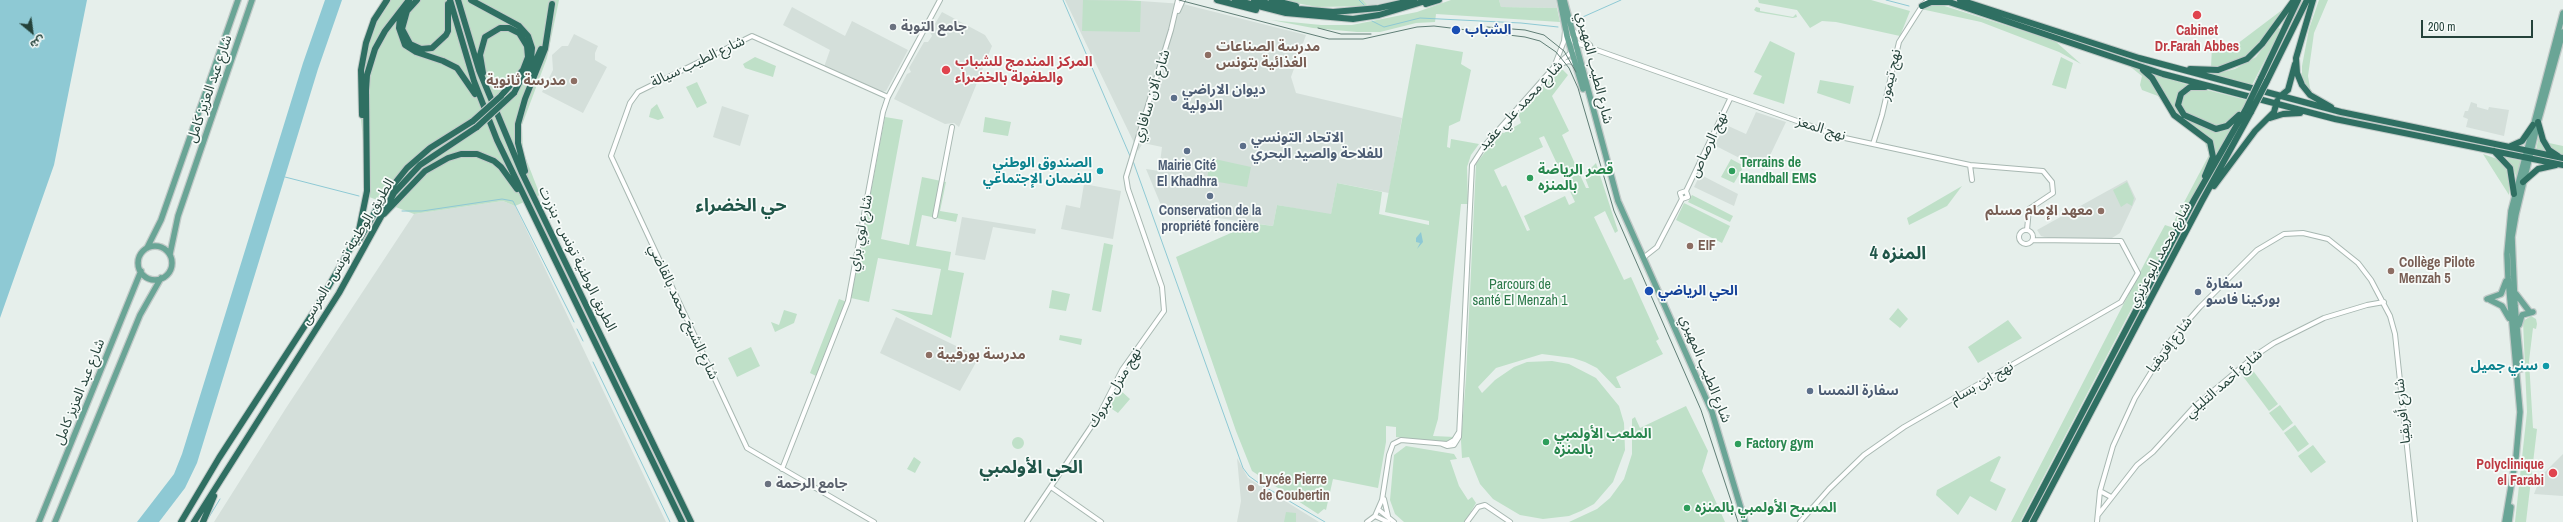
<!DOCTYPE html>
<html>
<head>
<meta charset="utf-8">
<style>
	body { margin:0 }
	#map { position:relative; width:2563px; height:522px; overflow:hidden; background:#e6efeb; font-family:"Archivo Narrow","Noto Sans Arabic",sans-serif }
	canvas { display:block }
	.north { position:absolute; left:12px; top:12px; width:40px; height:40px; -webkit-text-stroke:3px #f7fbf9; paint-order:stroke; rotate:151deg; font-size:11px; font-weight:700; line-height:16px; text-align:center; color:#24423a }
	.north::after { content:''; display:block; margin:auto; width:14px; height:18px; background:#24423a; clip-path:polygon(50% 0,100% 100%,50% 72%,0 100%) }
	.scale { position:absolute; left:2421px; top:20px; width:112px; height:18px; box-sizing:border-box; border:2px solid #24423a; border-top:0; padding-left:5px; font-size:12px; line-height:14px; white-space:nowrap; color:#24423a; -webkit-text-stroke:3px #f7fbf9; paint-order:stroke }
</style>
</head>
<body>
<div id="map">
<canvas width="2563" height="522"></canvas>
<div class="north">ش</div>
<div class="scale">200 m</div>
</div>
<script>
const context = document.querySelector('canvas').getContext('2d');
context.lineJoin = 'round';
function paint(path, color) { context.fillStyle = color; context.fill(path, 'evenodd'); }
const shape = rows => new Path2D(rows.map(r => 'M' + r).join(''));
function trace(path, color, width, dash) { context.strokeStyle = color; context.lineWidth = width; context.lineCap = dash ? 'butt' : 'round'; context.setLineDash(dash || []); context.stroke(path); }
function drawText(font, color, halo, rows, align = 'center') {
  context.font = font + ' "Archivo Narrow","Noto Sans Arabic",sans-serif'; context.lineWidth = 3.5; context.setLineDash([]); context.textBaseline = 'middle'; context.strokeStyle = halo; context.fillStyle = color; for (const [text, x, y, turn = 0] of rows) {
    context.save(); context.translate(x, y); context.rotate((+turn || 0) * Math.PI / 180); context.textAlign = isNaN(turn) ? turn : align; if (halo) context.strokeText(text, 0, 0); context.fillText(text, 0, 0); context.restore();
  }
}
const built = shape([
	[1065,0,1126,0,1183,4,1306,35,1291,77,1296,93,1402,118,1389,193,1337,183,1331,215,1277,205,1273,226,1163,210,1146,169,1159,171,1162,147,1143,143,1138,151],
	[1363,0,1397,0,1368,6],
	[1499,0,1556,0,1557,8,1501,7],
	[792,7,845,36,852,21,908,50,886,91,882,92,824,67,830,50,783,25],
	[942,12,985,35,992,46,959,127,954,123,945,124,894,99,907,74,911,72,909,68,924,42,928,42,932,36,930,32],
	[574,34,598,46,595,53,595,60,607,67,583,113,542,92,553,70,552,55,562,46,568,46],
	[2471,102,2477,104,2477,107,2488,110,2489,107,2509,110,2504,136,2466,127,2468,119,2463,117,2465,111,2468,111],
	[722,106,749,115,740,146,713,137],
	[1756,112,1786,122,1763,170,1716,146,1716,142,1726,125,1746,134],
	[1703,176,1738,194,1734,206,1694,187,1698,179],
	[2127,180,2136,199,2120,233,2112,238,2048,238,2041,236,2037,230],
	[1084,184,1121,191,1113,239,1061,229,1066,205,1080,208],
	[503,201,515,206,666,522,214,522,286,408,414,214],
	[962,217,1036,229,1035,234,993,227,985,260,955,255],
	[896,317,979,357,960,391,880,353],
	[2563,454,2563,496,2534,494,2541,476],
	[1237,458,1248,478,1319,522,1237,522,1241,501]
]);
const green = shape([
	[382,0,559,0,547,58,522,125,523,151,540,195,515,206,503,201,414,214,364,195,365,160,359,100,372,20],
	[1083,0,1141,1,1140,32,1082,31],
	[1281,0,1363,0,1368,6,1317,7],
	[1451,0,1499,0,1501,7,1557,8,1560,22,1436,14,1435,22,1416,23,1380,32,1357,32,1313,28,1271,20,1321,25,1352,25,1417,12],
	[1758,0,1871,0,1910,11,1900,36,1836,22,1822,21,1810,28,1797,10,1759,3],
	[2319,0,2328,0,2314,33,2308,76,2310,88,2315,97,2308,89,2302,76,2302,66,2309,29],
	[1935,3,2055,41,2081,64,2059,52,1981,22,1921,9],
	[1756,7,1760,8,1760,11,1793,17,1796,14,1797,17,1793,18,1757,12,1754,10],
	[2282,10,2261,42,2246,57,2219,68,2211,68,2212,45,2230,46,2237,44],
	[2278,28,2281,29,2252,85,2211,75,2235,69,2256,57],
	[1770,41,1795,53,1784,104,1753,94,1762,76,1754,72],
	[1416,44,1463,52,1461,64,1471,70,1460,121,1449,126,1447,147,1450,148,1451,139,1479,144,1471,155,1467,167,1468,204,1461,204,1438,419,1433,436,1455,437,1446,443,1396,437,1396,427,1386,426,1386,442,1378,488,1333,479,1326,510,1324,509,1318,514,1252,471,1236,431,1176,257,1240,229,1242,222,1273,226,1277,205,1331,214,1337,183,1382,192,1379,214,1429,225,1429,221,1385,212],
	[755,57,776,66,773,77,745,68,743,64],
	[2061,57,2073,63,2066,89,2052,85],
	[2128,65,2191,86,2247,100,2214,165,2173,231,2135,302,2020,522,2011,522,2153,247,2165,225,2171,227,2209,155,2204,140,2171,115,2158,96,2142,90,2140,85,2142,76],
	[1561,68,1568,75,1552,96,1569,131,1562,135,1586,188,1589,188,1584,175,1596,163,1618,231,1615,233,1605,211,1594,217,1624,280,1631,277,1659,339,1656,341,1663,354,1616,377,1621,388,1616,388,1597,368,1585,362,1573,358,1542,354,1496,368,1478,387,1482,393,1495,380,1514,367,1527,362,1552,361,1569,364,1596,378,1619,406,1624,423,1625,450,1613,482,1594,504,1581,511,1569,516,1543,519,1520,515,1493,499,1480,484,1469,457,1462,458,1461,441,1466,378,1476,164,1500,132,1504,133,1521,123,1518,113],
	[1544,136,1575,202,1569,205,1565,196,1524,216,1530,230,1527,231,1506,185,1502,187,1494,170,1543,147,1539,138],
	[1820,80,1854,86,1850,104,1817,93],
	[697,82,707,103,697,108,686,87],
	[657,104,664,118,658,120,649,117,651,109],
	[885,117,903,120,881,239,909,245,922,177,946,182,940,211,958,214,956,222,922,215,916,246,951,252,948,270,964,273,951,338,891,309,932,315,941,269,878,258,869,302,851,298],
	[985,117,1011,122,1008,136,983,132],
	[2539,135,2549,143,2563,146,2563,155,2536,150],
	[2483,154,2500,160,2510,173,2509,195],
	[2506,157,2522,161,2517,179,2513,168],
	[1210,158,1251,167,1247,187,1207,180],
	[1731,159,1744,166,1734,183,1721,177],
	[2127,182,2134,198,2132,206,2127,203,2121,207,2113,190],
	[1962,186,1947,206,1909,225,1907,218],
	[1692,195,1733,216,1730,222,1688,202],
	[1684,203,1730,226,1722,243,1676,220],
	[1104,243,1113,245,1101,312,1092,310],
	[1052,290,1070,294,1066,311,1049,308],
	[839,299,847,302,818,377,810,373],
	[1898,308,1908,319,1900,328,1889,319],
	[784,310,797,314,794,323,775,332,771,322,779,325],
	[2531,316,2536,319,2537,324,2536,329,2533,328,2529,361,2533,428,2537,429,2526,522,2515,522,2527,412,2523,321],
	[2008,320,2022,338,1978,363,1968,347],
	[1060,335,1082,339,1081,345,1059,340],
	[751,347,760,366,737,377,728,358],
	[2251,368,2278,404,2269,411,2242,375],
	[1120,390,1130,399,1118,413,1109,407],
	[2280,405,2293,423,2283,431,2269,413],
	[1686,406,1708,451,1702,471,1725,522,1569,522,1597,509,1610,498,1624,479,1632,454,1632,419,1635,417,1640,428],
	[2295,425,2309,444,2298,452,2284,433],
	'1012 443a6 6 0 1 1 12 0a6 6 0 1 1-12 0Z',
	[2313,445,2326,462,2311,473,2298,456],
	[1406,446,1454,454,1457,459,1450,460,1459,486,1468,500,1472,497,1476,503,1465,522,1404,522,1395,514,1390,500,1394,455],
	[1999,456,2001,457,1990,481,2006,489,1996,511,1970,496,1958,515,1936,495,1937,490],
	[914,457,921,462,915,473,907,469],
	[1286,512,1296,513,1296,522,1284,522]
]);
const water = shape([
	[0,0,87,0,54,165,0,318],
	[325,0,342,0,318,69,197,463,185,488,159,522,137,522,174,474,182,454,303,63],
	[1421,232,1423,242,1417,249,1420,243,1416,242,1416,238]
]);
const stream = shape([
	[1063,0,1130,156],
	[1359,0,1365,6],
	[1886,0,1909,6],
	[1576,20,1621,0],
	[1372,21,1384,27,1420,18,1521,23,1558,27],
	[1133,161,1243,468,1249,476,1260,484,1325,522],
	[285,177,359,196],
	[402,211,422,211,502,199,513,201,574,322],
	[577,329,583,341],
	[593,362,670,522],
	[206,522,220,499]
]);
const minor = shape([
	[1178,11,1183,0],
	[1572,30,1590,45],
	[1567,36,1574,42,1845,138,1970,165,2043,171,2052,182,2053,193,2029,209,2027,230],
	[1561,64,1569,61,1576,64],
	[1554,67,1564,41,1565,31],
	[1873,144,1882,115,1899,42,1922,6,1928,0],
	[1970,165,1972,180],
	[1686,191,1730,99],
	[935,216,952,127],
	'2019 237a7 7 0 1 1 14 0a7 7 0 1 1-14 0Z',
	[1643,258,1657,247,1682,199,1680,193,1686,191,1688,197,1682,199],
	[1442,444,1447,446,1454,445,1459,437,1472,165,1485,145,1554,67,1573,51],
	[782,469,848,301,883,112,888,97,940,0],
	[1051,487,1101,522],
	[2100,491,2111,497],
	[1384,499,1388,516],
	[1379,510,1394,522],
	[2098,515,2137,465,2153,452,2194,407,2256,355,2274,343,2324,318,2367,305,2384,302],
	[1375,516,1388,522],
	[874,522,747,448,611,156,630,103,638,92,752,36,888,97],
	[1027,522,1099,415,1122,370,1164,311,1162,287,1128,189,1126,177,1171,30,1178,0],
	[1367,522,1375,516,1382,500,1389,455,1393,444,1401,440,1447,444,1454,440,1459,432],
	[1467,522,1478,507,1485,505,1510,522],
	[1800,522,1829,489,1864,455,1904,427,2121,302,2138,273,2121,241,2033,240],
	[2097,522,2100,491,2113,446,2135,398,2171,340,2200,307,2257,250,2284,234,2303,233,2328,239,2358,263,2371,280,2390,316,2395,334,2415,522]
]);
const major = shape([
	[1560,0,1567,36,1583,89],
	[1564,0,1618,201,1712,412,1745,522],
	'138 263a17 17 0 1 1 34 0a17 17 0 1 1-34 0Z',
	[147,248,161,220,238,0],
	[170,254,178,216,252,0],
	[2516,294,2529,311],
	[2487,299,2501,294,2506,281],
	[2490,300,2502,306,2509,318],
	[2519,325,2522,315,2533,312],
	[2521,369,2515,306,2512,237,2516,214,2538,122,2563,32],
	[39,522,141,271],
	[55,522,140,315,161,278],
	[2505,522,2516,457,2520,412,2508,277,2507,254,2511,211,2563,13],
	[2509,522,2511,507]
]);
const highway = shape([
	[417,0,407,11,402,29,410,44,421,49,432,48,446,35,448,31,448,4],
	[450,0,474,81,497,140,682,522],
	[458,0,479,70,522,173,691,522],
	[471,0,519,26,528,36,532,48,531,60,514,93],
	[1217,0,1256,10],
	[1235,0,1286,13,1353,19,1379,15,1429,0],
	[1254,0,1287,8,1333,12,1379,8,1414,0],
	[1272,0,1296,6],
	[1943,0,2163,74,2335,119,2563,165],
	[1960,0,2139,58,2341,112,2563,158],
	[2313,0,2296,58,2297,73,2302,85,2310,95,2331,107],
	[1426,4,1439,0],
	[1922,6,1931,2,1947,2],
	[405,9,400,17,399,28,405,45,416,52,443,61,457,68,475,94],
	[2190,69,2218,70,2247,59,2262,44,2294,0],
	[2143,70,2152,78,2174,115,2210,142,2213,157,2205,176],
	[483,73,480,55,485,37,500,28,509,28,519,33,527,46,528,57,523,70,501,96],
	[530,73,541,49],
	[2261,78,2298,0],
	[2267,81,2307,0],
	[2205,87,2190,87,2181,94,2178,105,2184,115,2216,129,2227,126,2239,115],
	[2279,97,2288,90,2295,64],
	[362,115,361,70,366,43,374,20,387,0],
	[2270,118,2283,114,2300,113],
	[2538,122,2543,140,2549,150,2558,156],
	[2511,146,2522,141,2533,125],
	[2494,151,2510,168,2514,194],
	[525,171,518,143,518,124,525,99,545,49,552,4],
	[2523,182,2538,169,2556,165],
	[2214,186,2255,131,2274,112,2277,101],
	[384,214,425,171,448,158,461,154,477,154,494,161,501,167,517,189],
	[359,240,383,198,407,168,430,148,473,121],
	[181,522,219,458,315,310,358,235,367,191,366,90,367,75,375,49,385,31,409,0],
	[194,522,339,293,394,193,420,165,477,127],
	[203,522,214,496],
	[2025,522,2194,200,2246,109],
	[2033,522,2202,201,2251,112]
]);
const tram = shape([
	[1179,0,1329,39,1363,39,1417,27,1434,26,1525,37,1540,41,1556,52,1569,68,1578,88,1614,211,1701,410,1738,522],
	[1487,27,1525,30,1544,35,1564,51,1576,72],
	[1318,28,1341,34,1371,34]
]);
const highwayBridge = shape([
	[2246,109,2261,78],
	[2251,112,2267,81],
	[473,121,501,96],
	[477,127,514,93]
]);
const markers = [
	[2197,15,5,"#e0444e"],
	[893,27,4,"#6b7280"],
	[1456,30,5,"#1a4fb4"],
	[1208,55,4,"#8d6e63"],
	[946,70,5,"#e0444e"],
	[574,81,4,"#8d6e63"],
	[1174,98,4,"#5c6f8a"],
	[1243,146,4,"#5c6f8a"],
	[1187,151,4,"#5c6f8a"],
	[1100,171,4,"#0f9aa8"],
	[1732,171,4,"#2e9e5b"],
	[1530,178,4,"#2e9e5b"],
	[1210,196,4,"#5c6f8a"],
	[2101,211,4,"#8d6e63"],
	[1690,246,4,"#8d6e63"],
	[2391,271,4,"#8d6e63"],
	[1649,291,5,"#1a4fb4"],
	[2198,292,4,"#5c6f8a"],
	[929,355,4,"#8d6e63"],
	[2546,366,4,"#0f9aa8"],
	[1810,391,4,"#5c6f8a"],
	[1546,442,4,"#2e9e5b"],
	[1738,444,4,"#2e9e5b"],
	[2553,473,5,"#e0444e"],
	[768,484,4,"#6b7280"],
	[1251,488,4,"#8d6e63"],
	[1687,508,4,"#2e9e5b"]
];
const worshipNames = [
	["جامع التوبة",901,27],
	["جامع الرحمة",776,484]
];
const transitNames = [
	["الشباب",1465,30],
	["الحي الرياضي",1658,291]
];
const healthNames = [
	["Cabinet",2197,31],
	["Dr.Farah Abbes",2197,47],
	["المركز المندمج للشباب",955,62,"left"],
	["والطفولة بالخضراء",955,78,"left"],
	["Polyclinique",2544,465,"right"],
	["el Farabi",2544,481,"right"]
];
const educationNames = [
	["مدرسة الصناعات",1216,47],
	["الغذائية بتونس",1216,63],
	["مدرسة ثانوية",566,81,"right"],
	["معهد الإمام مسلم",2093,211,"right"],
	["EIF",1698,246],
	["Collège Pilote",2399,263],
	["Menzah 5",2399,279],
	["مدرسة بورقيبة",937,355],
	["Lycée Pierre",1259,480],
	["de Coubertin",1259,496]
];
const streetNames = [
	["شارع الطيب سيالة",698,62,-25],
	["شارع الطيب المهيري",1594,68,76],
	["نهج تيمور",1891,75,-77],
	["شارع عبد العزيز كامل",210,89,-71],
	["شارع آلان سافاري",1152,96,-73],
	["شارع محمد علي عقيد",1521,106,-47],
	["نهج المعز",1821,129,18],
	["نهج الرصاص",1709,145,-65],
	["شارع لوي براي",861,233,-79],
	["الطريق الوطنية تونس - المرسى",348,252,-59],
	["شارع محمد البوعزيزي",2160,255,-62],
	["الطريق الوطنية تونس - بنزرت",577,259,64],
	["شارع الشيخ محمد بالقاضي",683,312,65],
	["شارع إفريقيا",2170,345,-53],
	["شارع الطيب المهيري",1705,369,68],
	["نهج ابن بسام",1982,383,-30],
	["شارع أحمد التليلي",2224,384,-41],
	["نهج منزل مبروك",1115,388,-59],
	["شارع عبد العزيز كامل",80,392,-68],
	["شارع أفريقيا",2403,411,-96]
];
const serviceNames = [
	["ديوان الاراضي",1182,90],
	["الدولية",1182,106],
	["الاتحاد التونسي",1251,138],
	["للفلاحة والصيد البحري",1251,154],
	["Mairie Cité",1187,166,"center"],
	["El Khadhra",1187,182,"center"],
	["Conservation de la",1210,211,"center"],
	["propriété foncière",1210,227,"center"],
	["سفارة",2206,284],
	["بوركينا فاسو",2206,300],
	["سفارة النمسا",1818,391]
];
const cultureNames = [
	["الصندوق الوطني",1092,163],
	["للضمان الإجتماعي",1092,179],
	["سني جميل",2538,366]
];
const leisureNames = [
	["Terrains de",1740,163],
	["Handball EMS",1740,179],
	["قصر الرياضة",1538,170],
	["بالمنزه",1538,186],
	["الملعب الأولمبي",1554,434],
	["بالمنزه",1554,450],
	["Factory gym",1746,444],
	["المسبح الأولمبي بالمنزه",1695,508]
];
const parkNames = [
	["Parcours de",1520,285],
	["santé El Menzah 1",1520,301]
];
const districtNames = [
	["حي الخضراء",741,206],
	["المنزه 4",1898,254],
	["الحي الأولمبي",1031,468]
];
paint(built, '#d4dfda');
paint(green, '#bfe0c8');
paint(water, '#8ec9d4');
trace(stream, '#8ec9d4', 1);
trace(minor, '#a8b8b2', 6);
trace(major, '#c2cac8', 8);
trace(highway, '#c2cac8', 8);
trace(minor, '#fff', 4);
trace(major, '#6aa596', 5.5);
trace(highway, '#2f6f62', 6);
trace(tram, '#5f7d75', 1);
trace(highwayBridge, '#c2cac8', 8, []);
trace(highwayBridge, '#2f6f62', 6);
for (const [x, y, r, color] of markers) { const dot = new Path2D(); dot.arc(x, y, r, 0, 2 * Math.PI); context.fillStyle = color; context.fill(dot); trace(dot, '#f7fbf9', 1.5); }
drawText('bold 14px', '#5b616d', '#f7fbf9', worshipNames, 'left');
drawText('bold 14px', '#164399', '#f7fbf9', transitNames, 'left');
drawText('bold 14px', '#be3a42', '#f7fbf9', healthNames);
drawText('bold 14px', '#785e54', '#f7fbf9', educationNames, 'left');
drawText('14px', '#24423a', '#f7fbf9', streetNames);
drawText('bold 14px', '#4e5e75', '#f7fbf9', serviceNames, 'left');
drawText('bold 14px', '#0d838f', '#f7fbf9', cultureNames, 'right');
drawText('bold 14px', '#27864d', '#f7fbf9', leisureNames, 'left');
drawText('14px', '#2d7a4b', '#f7fbf9', parkNames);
drawText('bold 18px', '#1f5548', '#f7fbf9', districtNames);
</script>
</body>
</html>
